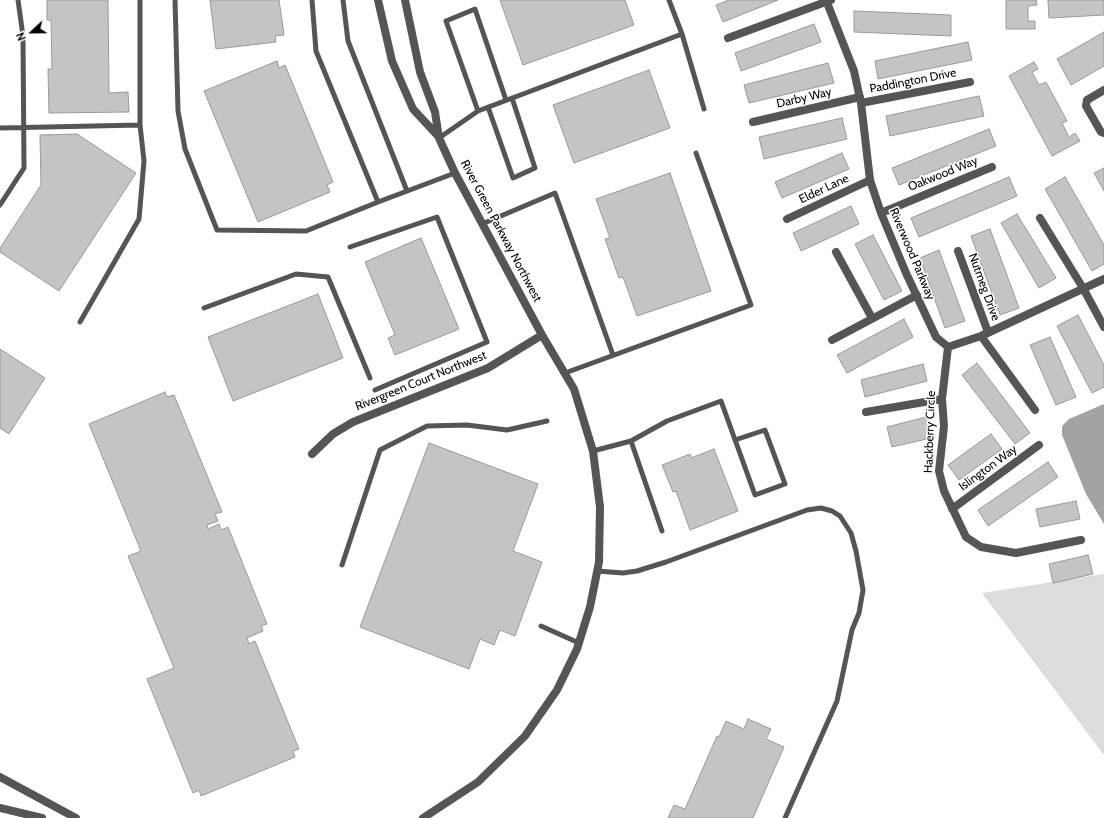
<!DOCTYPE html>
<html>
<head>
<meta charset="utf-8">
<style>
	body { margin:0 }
	#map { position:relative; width:1104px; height:818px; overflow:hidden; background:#fff; font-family:Cabin,sans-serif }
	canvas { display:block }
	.north { position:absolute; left:12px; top:12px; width:40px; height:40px; -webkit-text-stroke:3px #fff; paint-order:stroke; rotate:248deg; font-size:11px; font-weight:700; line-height:16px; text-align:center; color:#000 }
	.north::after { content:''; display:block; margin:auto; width:14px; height:18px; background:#000; clip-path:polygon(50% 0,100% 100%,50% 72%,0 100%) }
</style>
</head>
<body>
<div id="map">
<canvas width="1104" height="818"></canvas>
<div class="north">N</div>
</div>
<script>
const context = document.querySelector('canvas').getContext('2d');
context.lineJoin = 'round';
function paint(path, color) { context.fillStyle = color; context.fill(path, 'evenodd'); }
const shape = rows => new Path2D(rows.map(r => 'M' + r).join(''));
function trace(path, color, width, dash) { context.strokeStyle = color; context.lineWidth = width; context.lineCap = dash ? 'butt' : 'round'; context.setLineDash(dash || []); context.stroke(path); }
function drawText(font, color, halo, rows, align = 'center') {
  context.font = font + ' Cabin,sans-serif'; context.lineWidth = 3; context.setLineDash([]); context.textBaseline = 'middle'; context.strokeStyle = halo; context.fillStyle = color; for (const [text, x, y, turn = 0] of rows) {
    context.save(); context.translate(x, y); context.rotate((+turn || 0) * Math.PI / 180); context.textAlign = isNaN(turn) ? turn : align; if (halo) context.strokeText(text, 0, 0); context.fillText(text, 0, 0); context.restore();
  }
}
const green = shape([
	[1104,574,1104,755,982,593]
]);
const water = shape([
	[1104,404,1104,524,1086,494,1062,435,1062,426,1069,419]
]);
const building = shape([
	[47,0,108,0,109,93,128,92,129,112,49,113,48,69,52,69,51,20,47,20,47,0],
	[210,0,279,0,284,35,275,36,276,42,216,49,210,0],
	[500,0,625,0,634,25,523,65,500,0],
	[729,0,778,0,723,22,716,5,729,0],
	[1006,0,1036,0,1037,5,1028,6,1028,21,1035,21,1035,29,1006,29,1006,0],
	[1048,0,1104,0,1104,15,1049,18,1048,0],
	[854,11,951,15,951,36,854,32,854,11],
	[814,24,821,42,741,71,735,53,814,24],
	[1104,32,1104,66,1071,85,1057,59,1104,32],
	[968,42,972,60,878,79,875,61,968,42],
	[277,61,279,68,285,65,333,182,327,185,330,192,258,222,204,91,277,61],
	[1034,62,1038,69,1032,72,1039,85,1046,82,1067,121,1062,123,1069,137,1075,133,1080,141,1052,156,1009,76,1034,62],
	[828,63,834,83,749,103,744,85,828,63],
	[649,70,670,128,574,163,553,105,649,70],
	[979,96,984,116,890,136,886,116,979,96],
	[842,118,847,139,764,159,759,137,842,118],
	[989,129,996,146,899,185,892,168,989,129],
	[77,134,136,173,59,291,0,252,0,248,41,185,40,135,77,134],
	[842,153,849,169,782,198,775,182,842,153],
	[1104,168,1104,191,1094,173,1104,168],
	[670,173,711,291,637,316,623,277,619,278,605,239,610,238,596,199,670,173],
	[1009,177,1017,196,919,237,911,218,1009,177],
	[1065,177,1104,245,1104,264,1092,271,1045,189,1065,177],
	[851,206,859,224,801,251,793,233,851,206],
	[1017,214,1056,278,1039,288,1001,223,1017,214],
	[990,229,1019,308,1000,315,971,236,990,229],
	[873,235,902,291,884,300,855,244,873,235],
	[421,238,459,329,395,355,388,338,395,335,365,262,421,238],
	[939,250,965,321,945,328,920,258,939,250],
	[318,294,343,358,233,401,208,337,318,294],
	[1078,315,1104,365,1104,387,1092,393,1057,326,1078,315],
	[904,319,913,337,847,373,837,355,904,319],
	[1050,337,1076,397,1056,405,1030,345,1050,337],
	[0,349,45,378,9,434,0,428,0,349],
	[977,363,1030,433,1015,444,962,375,977,363],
	[923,364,927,381,865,397,861,380,923,364],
	[165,392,167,397,174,395,222,512,215,514,218,521,207,525,208,529,219,524,221,530,228,527,267,624,261,626,263,631,247,638,249,644,255,641,299,749,293,751,295,757,201,796,199,790,193,793,147,679,174,668,128,556,141,551,89,424,165,392],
	[926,417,931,438,892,447,887,427,926,417],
	[991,434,1002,449,959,480,948,465,991,434],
	[429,443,538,484,513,551,542,562,515,636,500,630,494,645,480,639,469,669,360,627,429,443],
	[714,449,738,511,690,530,676,491,673,492,662,465,690,454,691,458,714,449],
	[1048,462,1058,477,988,526,978,510,1048,462],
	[1076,501,1080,519,1040,527,1036,509,1076,501],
	[1088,555,1093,574,1053,583,1049,564,1088,555],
	[748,719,771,729,766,739,784,747,753,818,668,818,674,805,685,809,717,736,719,737,726,721,744,729,748,719]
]);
const lane = shape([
	[175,0,178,111,185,149,217,230,306,231,378,202],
	[312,0,316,51,378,202,455,173],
	[343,0,348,41,407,191],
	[682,34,704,109],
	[488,107,513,178,535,168,512,98],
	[478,111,446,21,475,9,506,100],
	[0,128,140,125],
	[439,138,478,111,682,34,669,0],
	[0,205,24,168,23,36,18,0],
	[482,224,555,193,613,355],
	[350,247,437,217,487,342,375,390],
	[204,308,296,274,328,277,370,378],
	[80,322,139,219,144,161,140,125,140,0],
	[565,373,751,305,696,153],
	[631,441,667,421,721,401,755,495,785,484,765,430,735,440],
	[593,451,631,441,662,531],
	[342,565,380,450,427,426,467,425,507,430,547,421],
	[597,571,623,573,637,571,666,562,807,510,821,508,832,511,840,516,851,533,856,551,863,590,859,613,852,630,837,701,785,818],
	[541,626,579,643]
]);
const street = shape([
	[378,0,392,61,413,109,439,137],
	[405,0,420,72,435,112,439,138,455,173,542,335,574,389,593,451,600,507,599,562,590,607,577,649,557,690,525,736,478,782,423,818],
	[826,0,854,71,861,103,870,180,881,213,906,273,936,337,948,347],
	[728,38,831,0],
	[1104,90,1087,100,1086,106,1101,132,1104,133],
	[861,103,970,82],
	[753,122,860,97],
	[881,213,992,167],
	[1040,218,1083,288,1104,327],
	[787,219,870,180],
	[958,251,988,332],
	[836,252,872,318],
	[981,336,1035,410],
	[832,340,917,295],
	[948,347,942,399,944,426,939,471,944,491,966,537,981,547,1016,553,1081,540],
	[948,347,981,336,1104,279],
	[866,412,942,399],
	[312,454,333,434,353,422,488,368,542,335],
	[952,509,1039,445],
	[0,777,76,818],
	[0,808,42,818]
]);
const streetNames = [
	["Paddington Drive",913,81,-11],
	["Darby Way",804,98,-13],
	["Oakwood Way",943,174,-22],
	["Elder Lane",824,189,-25],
	["River Green Parkway Northwest",501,231,62],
	["Riverwood Parkway",912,254,67],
	["Nutmeg Drive",984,287,70],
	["Rivergreen Court Northwest",421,381,-22],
	["Hackberry Circle",930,432,-88],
	["Islington Way",988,468,-36]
];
paint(green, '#dcdcdc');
paint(water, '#a3a3a3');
paint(building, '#c4c4c4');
trace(building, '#999', 1);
trace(lane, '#555', 5);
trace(street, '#555', 8);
drawText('12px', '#000', '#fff', streetNames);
</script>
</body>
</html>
